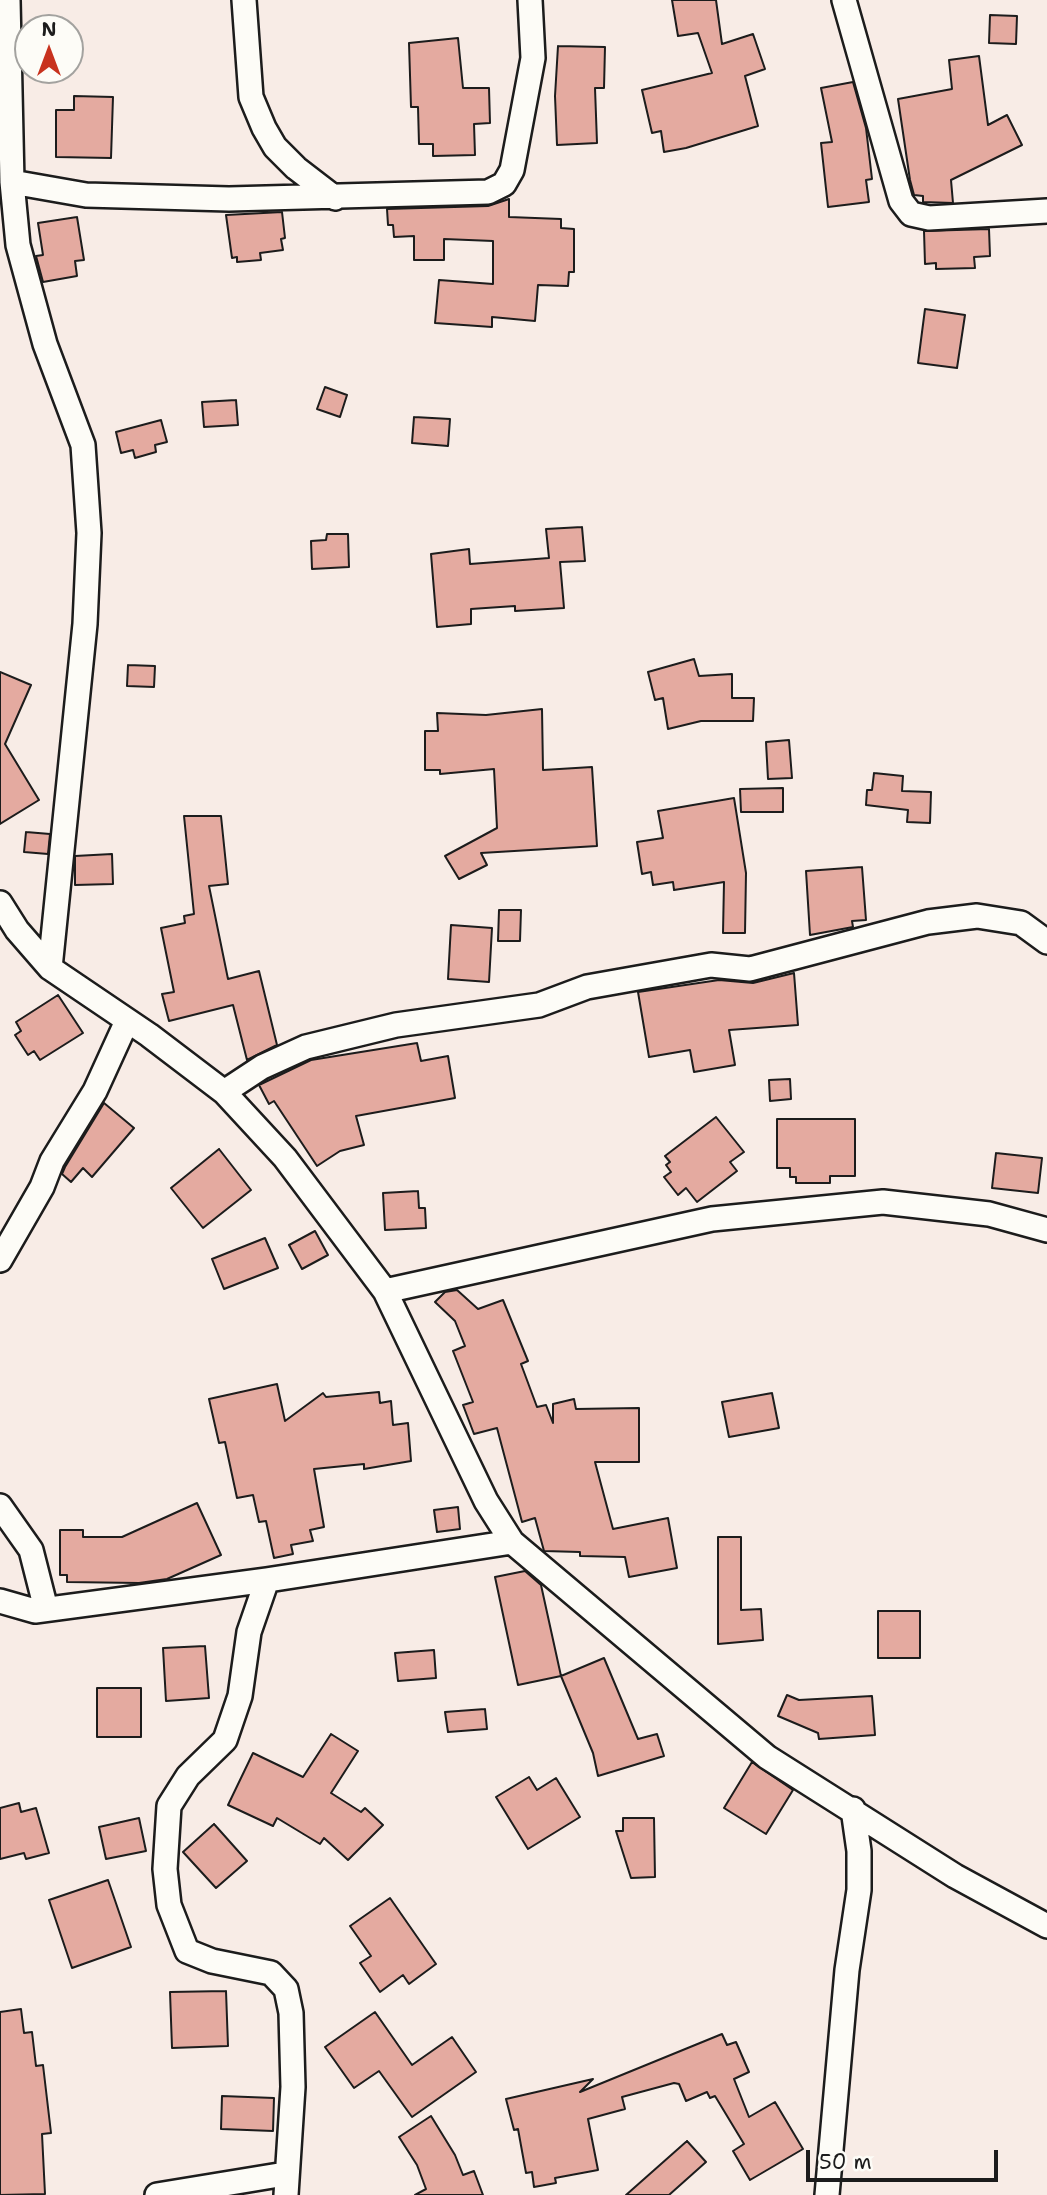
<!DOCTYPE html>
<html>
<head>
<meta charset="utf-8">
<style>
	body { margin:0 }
	#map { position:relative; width:1047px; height:2195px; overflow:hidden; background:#f8ece6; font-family:"Shantell Sans",sans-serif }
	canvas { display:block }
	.north { position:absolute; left:14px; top:14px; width:70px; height:70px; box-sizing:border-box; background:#fdfcf7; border:2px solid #a3a29f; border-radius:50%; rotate:0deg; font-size:19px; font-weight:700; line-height:28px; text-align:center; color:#1c1c1c }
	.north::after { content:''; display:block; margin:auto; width:24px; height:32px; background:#c8321e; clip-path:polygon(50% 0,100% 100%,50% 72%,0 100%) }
	.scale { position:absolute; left:806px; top:2150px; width:192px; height:32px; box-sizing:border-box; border:4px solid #1c1c1c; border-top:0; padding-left:9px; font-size:21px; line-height:24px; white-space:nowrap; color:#1c1c1c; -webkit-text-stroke:5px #fdfcf7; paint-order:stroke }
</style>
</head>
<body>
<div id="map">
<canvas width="1047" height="2195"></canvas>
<div class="north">N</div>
<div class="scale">50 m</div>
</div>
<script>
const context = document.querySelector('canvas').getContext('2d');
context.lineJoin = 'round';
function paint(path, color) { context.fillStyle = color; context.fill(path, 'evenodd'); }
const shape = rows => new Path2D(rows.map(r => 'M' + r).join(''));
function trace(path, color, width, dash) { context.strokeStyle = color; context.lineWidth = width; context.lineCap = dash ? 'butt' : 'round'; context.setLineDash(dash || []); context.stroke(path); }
const building = shape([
	[672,0,716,0,722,44,753,34,765,69,745,76,758,126,686,148,664,152,661,131,652,133,642,90,712,73,698,33,678,36,672,0],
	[990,15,1017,16,1016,44,989,43,990,15],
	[458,38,463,88,489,88,490,123,474,124,475,155,433,156,433,144,419,144,418,107,411,107,409,43,458,38],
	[558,46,605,47,604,88,595,88,597,143,557,145,555,96,558,46],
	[979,56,988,125,1007,115,1022,145,951,180,953,203,923,202,923,196,914,195,910,180,898,99,952,89,949,60,979,56],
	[853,82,866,128,872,179,866,180,869,202,828,207,821,143,832,142,821,88,853,82],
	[74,96,113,97,111,158,56,157,56,110,74,110,74,96],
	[509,199,509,217,561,219,561,228,574,229,574,272,569,272,568,286,538,285,535,321,492,317,492,327,435,323,439,280,493,284,493,241,444,239,444,260,414,260,414,236,394,237,393,225,388,225,387,209,488,206,509,199],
	[282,212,285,238,281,239,283,250,260,253,261,260,237,262,237,257,232,258,226,215,282,212],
	[77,217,84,260,75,261,77,276,43,282,36,256,43,255,38,223,77,217],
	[989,229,990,256,974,257,975,268,936,269,936,263,925,264,924,231,989,229],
	[925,309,965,315,957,368,918,363,925,309],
	[325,387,347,395,340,417,317,409,325,387],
	[236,400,238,425,204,427,202,402,236,400],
	[414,417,450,419,448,446,412,443,414,417],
	[161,420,167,442,155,445,156,452,135,458,133,450,121,453,116,432,161,420],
	[582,527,585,561,560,562,564,608,515,611,515,606,471,609,471,624,437,627,431,554,469,549,470,564,549,558,546,529,582,527],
	[327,534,348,534,349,567,312,569,311,541,326,540,327,534],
	[694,659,699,676,732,674,732,698,754,698,753,721,701,721,668,729,663,698,655,700,648,672,694,659],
	[128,665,155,666,154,687,127,686,128,665],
	[0,672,31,685,5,744,39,800,0,824,0,672],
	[542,709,543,770,592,767,597,846,481,853,487,865,459,879,445,856,497,828,494,769,440,774,440,770,425,770,425,731,438,731,437,713,486,715,542,709],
	[789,740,792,778,768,779,766,742,789,740],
	[874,773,903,776,902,791,931,792,930,823,907,822,908,810,866,805,867,790,872,790,874,773],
	[783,788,783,812,741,812,740,789,783,788],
	[734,798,746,873,745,933,723,933,724,882,674,890,673,882,653,885,651,872,642,874,637,842,663,838,658,811,734,798],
	[184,816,221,816,228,884,209,886,228,979,259,971,277,1045,247,1060,233,1005,169,1021,162,994,174,992,161,928,185,923,184,916,194,914,184,816],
	[26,832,50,834,48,854,24,852,26,832],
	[112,854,113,884,75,885,75,856,112,854],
	[862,867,866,920,852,921,853,927,810,935,806,871,862,867],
	[499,910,521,910,520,941,498,941,499,910],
	[451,925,492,928,489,982,448,979,451,925],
	[794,973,798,1025,729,1030,735,1065,694,1072,690,1050,649,1057,638,992,719,980,753,983,794,973],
	[58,995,83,1033,40,1060,34,1051,28,1055,15,1035,21,1031,16,1022,58,995],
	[417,1043,421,1061,448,1056,455,1098,356,1116,364,1145,340,1151,317,1166,274,1101,269,1104,259,1085,311,1060,417,1043],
	[790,1079,791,1099,770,1101,769,1080,790,1079],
	[104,1103,134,1128,92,1177,83,1168,71,1182,62,1174,65,1167,104,1103],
	[716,1117,744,1152,730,1162,737,1171,697,1202,686,1188,678,1195,664,1177,671,1172,666,1165,670,1162,665,1156,716,1117],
	[777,1119,855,1119,855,1176,830,1176,830,1183,796,1183,796,1177,790,1177,790,1168,777,1168,777,1119],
	[219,1149,251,1190,203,1228,171,1188,219,1149],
	[996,1153,1042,1158,1038,1193,992,1188,996,1153],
	[418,1191,419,1208,425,1208,426,1228,385,1230,383,1193,418,1191],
	[315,1231,328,1255,302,1269,289,1245,315,1231],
	[265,1238,278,1268,224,1289,212,1259,265,1238],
	[457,1290,478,1309,503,1300,528,1361,521,1364,537,1407,546,1405,553,1423,553,1404,574,1399,576,1409,639,1408,639,1462,595,1462,613,1529,668,1518,677,1568,629,1577,625,1557,580,1556,580,1552,544,1551,535,1518,522,1522,497,1428,474,1434,463,1405,473,1402,453,1351,465,1346,455,1321,435,1302,445,1292,457,1290],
	[277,1384,285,1421,323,1393,326,1397,379,1392,380,1403,391,1401,393,1425,408,1423,411,1461,364,1469,364,1464,314,1469,324,1527,310,1530,313,1541,291,1545,293,1554,274,1558,266,1521,259,1522,253,1495,237,1498,225,1442,219,1443,209,1399,277,1384],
	[772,1393,779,1428,729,1437,722,1402,772,1393],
	[197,1503,221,1555,167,1579,139,1583,67,1582,67,1575,60,1575,60,1530,83,1530,83,1537,122,1537,197,1503],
	[458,1507,460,1529,437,1532,434,1510,458,1507],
	[718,1537,741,1537,741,1610,761,1609,763,1640,718,1644,718,1537],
	[525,1571,541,1585,561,1676,518,1685,495,1577,525,1571],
	[878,1611,920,1611,920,1658,878,1658,878,1611],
	[205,1646,209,1698,166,1701,163,1648,205,1646],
	[434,1650,436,1678,398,1681,395,1653,434,1650],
	[604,1658,638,1739,657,1734,664,1756,598,1776,593,1753,561,1676,604,1658],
	[97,1688,141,1688,141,1737,97,1737,97,1688],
	[787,1695,799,1700,872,1696,875,1735,819,1739,818,1733,778,1716,787,1695],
	[485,1709,487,1729,448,1732,445,1712,485,1709],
	[331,1734,358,1751,331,1793,361,1812,365,1808,383,1825,348,1860,324,1838,320,1844,277,1818,273,1826,228,1805,253,1753,303,1777,331,1734],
	[752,1762,793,1790,766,1834,724,1808,752,1762],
	[529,1777,537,1790,556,1778,580,1817,528,1849,496,1797,529,1777],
	[19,1803,21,1812,36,1808,49,1853,26,1859,24,1853,0,1859,0,1808,19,1803],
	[139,1818,146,1851,106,1859,99,1827,139,1818],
	[623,1818,654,1818,655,1877,631,1878,616,1831,623,1831,623,1818],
	[214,1824,247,1861,216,1888,183,1852,214,1824],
	[108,1880,131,1947,72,1968,49,1900,108,1880],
	[390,1898,436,1964,409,1984,403,1975,380,1992,360,1963,371,1956,350,1926,390,1898],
	[226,1991,228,2046,172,2048,170,1992,226,1991],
	[21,2009,24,2033,32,2032,36,2066,43,2065,51,2133,42,2134,45,2194,0,2195,0,2012,21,2009],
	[375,2012,412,2065,452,2037,476,2072,412,2117,379,2071,354,2088,325,2047,375,2012],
	[722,2034,727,2045,736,2042,749,2072,734,2079,749,2117,775,2102,803,2149,750,2180,733,2151,744,2144,715,2096,710,2098,707,2092,686,2101,679,2084,674,2083,622,2097,625,2109,588,2119,598,2170,555,2178,556,2183,534,2187,532,2172,526,2173,518,2129,514,2130,506,2099,593,2079,580,2092,722,2034],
	[222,2096,274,2098,273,2131,221,2129,222,2096],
	[431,2116,455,2155,463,2175,474,2171,483,2195,415,2195,426,2189,417,2165,399,2137,431,2116],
	[687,2141,706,2162,669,2195,626,2195,687,2141]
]);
const street = shape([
	[8,0,12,182,18,245,45,344,83,445,89,533,85,624,50,968],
	[244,0,251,97,264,128,275,147,296,168,335,198],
	[844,0,901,201,911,214,929,218,1047,211],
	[12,182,86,195,229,199,488,192,504,184,512,170,533,58,530,0],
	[0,903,17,930,50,968,149,1035,224,1092,285,1158,385,1291,486,1501,512,1542,767,1757,955,1876,1047,1926],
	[224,1092,262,1067,306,1047,396,1025,539,1005,587,987,711,965,750,969,928,922,977,916,1021,923,1047,942],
	[0,1260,42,1187,52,1161,95,1091,127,1021],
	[385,1291,712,1219,883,1202,989,1214,1047,1230],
	[0,1506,31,1550,46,1609],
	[267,1580,249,1632,240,1696,225,1740,188,1776,169,1806,165,1869,169,1905,187,1951,212,1961,271,1973,286,1989,291,2013,293,2087,286,2195],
	[0,1601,35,1611,267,1580,512,1542],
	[157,2195,285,2174],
	[827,2195,847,1970,859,1890,859,1851,853,1809]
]);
paint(building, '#e4aaa0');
trace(building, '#1c1c1c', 2);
trace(street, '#1c1c1c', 28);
trace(street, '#fdfcf7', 23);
</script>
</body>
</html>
